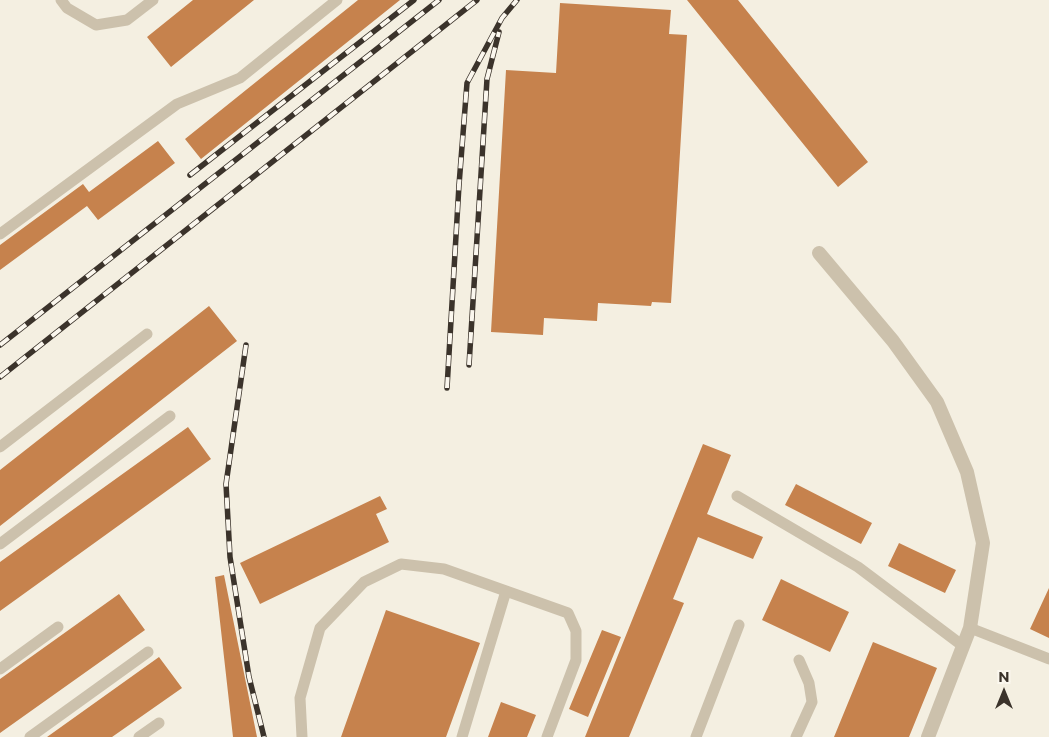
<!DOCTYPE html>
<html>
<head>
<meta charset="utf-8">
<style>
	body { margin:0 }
	#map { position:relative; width:1049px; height:737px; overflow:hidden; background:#f4efe1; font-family:Montserrat,sans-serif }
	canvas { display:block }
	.north { position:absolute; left:979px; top:667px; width:50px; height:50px; -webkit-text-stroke:4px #fbf7ee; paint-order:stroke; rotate:0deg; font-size:14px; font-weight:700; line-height:20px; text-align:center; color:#3b332b }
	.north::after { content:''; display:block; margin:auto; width:18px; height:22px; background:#3b332b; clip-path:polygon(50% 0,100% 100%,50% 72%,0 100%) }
</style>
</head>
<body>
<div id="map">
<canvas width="1049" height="737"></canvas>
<div class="north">N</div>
</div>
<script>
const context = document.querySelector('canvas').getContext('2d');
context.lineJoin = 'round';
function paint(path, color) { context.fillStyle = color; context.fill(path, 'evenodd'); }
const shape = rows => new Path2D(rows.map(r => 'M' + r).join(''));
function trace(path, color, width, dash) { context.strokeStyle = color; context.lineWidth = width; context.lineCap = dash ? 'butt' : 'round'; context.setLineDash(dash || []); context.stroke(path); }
const building = shape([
	[193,0,254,0,171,67,147,37],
	[358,0,400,0,201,159,185,139],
	[687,0,738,0,868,162,838,187],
	[560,3,671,10,669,34,687,35,671,303,652,302,651,306,598,303,597,321,544,318,543,335,491,332,506,70,556,73],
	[158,141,175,163,98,220,87,206,0,270,0,245,83,184,89,192],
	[209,306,237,341,0,526,0,470],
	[188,427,211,459,0,611,0,562],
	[703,444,731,455,707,514,763,537,753,559,698,537,673,599,684,603,629,737,585,737],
	[796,484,872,523,861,544,785,505],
	[380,496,387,509,376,514,389,542,260,604,240,563],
	[899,543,956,570,945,593,888,566],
	[224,575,257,737,233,737,215,577],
	[781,579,849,612,830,652,762,620],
	[1049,588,1049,638,1030,629],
	[119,594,145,630,0,733,0,679],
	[386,610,480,643,446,737,341,737],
	[602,630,621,637,588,717,569,709],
	[873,642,937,668,909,737,834,737],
	[159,657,182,688,112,737,47,737],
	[501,702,536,715,527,737,488,737]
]);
const service = shape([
	[61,0,67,8,96,25,127,20,153,0],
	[0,234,177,104,240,78,337,0],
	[0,447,147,334],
	[737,496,858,567,963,646],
	[0,544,170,416],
	[970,628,1049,659],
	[0,669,58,627],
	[30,737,148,652],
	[139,737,159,723],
	[302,737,300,698,320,628,364,582,401,564,444,569,568,613,576,631,576,660,547,737],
	[462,737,506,591],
	[696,737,739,625],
	[796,737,812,702,809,683,799,660]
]);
const minor = shape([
	[819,253,893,341,937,402,967,472,983,543,970,628,928,737]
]);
const rail = shape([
	[190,175,414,0],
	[0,345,439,0],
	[246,345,226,484,230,557,249,677,264,737],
	[469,365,487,79,499,32],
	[0,377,477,0],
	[447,388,459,185,467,83,502,18,517,0]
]);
paint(building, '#c6824d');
trace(service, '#ccc1ac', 11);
trace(minor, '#ccc1ac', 14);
trace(rail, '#3b332b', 5.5);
trace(rail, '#fbf7ee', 4, [11]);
</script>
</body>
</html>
